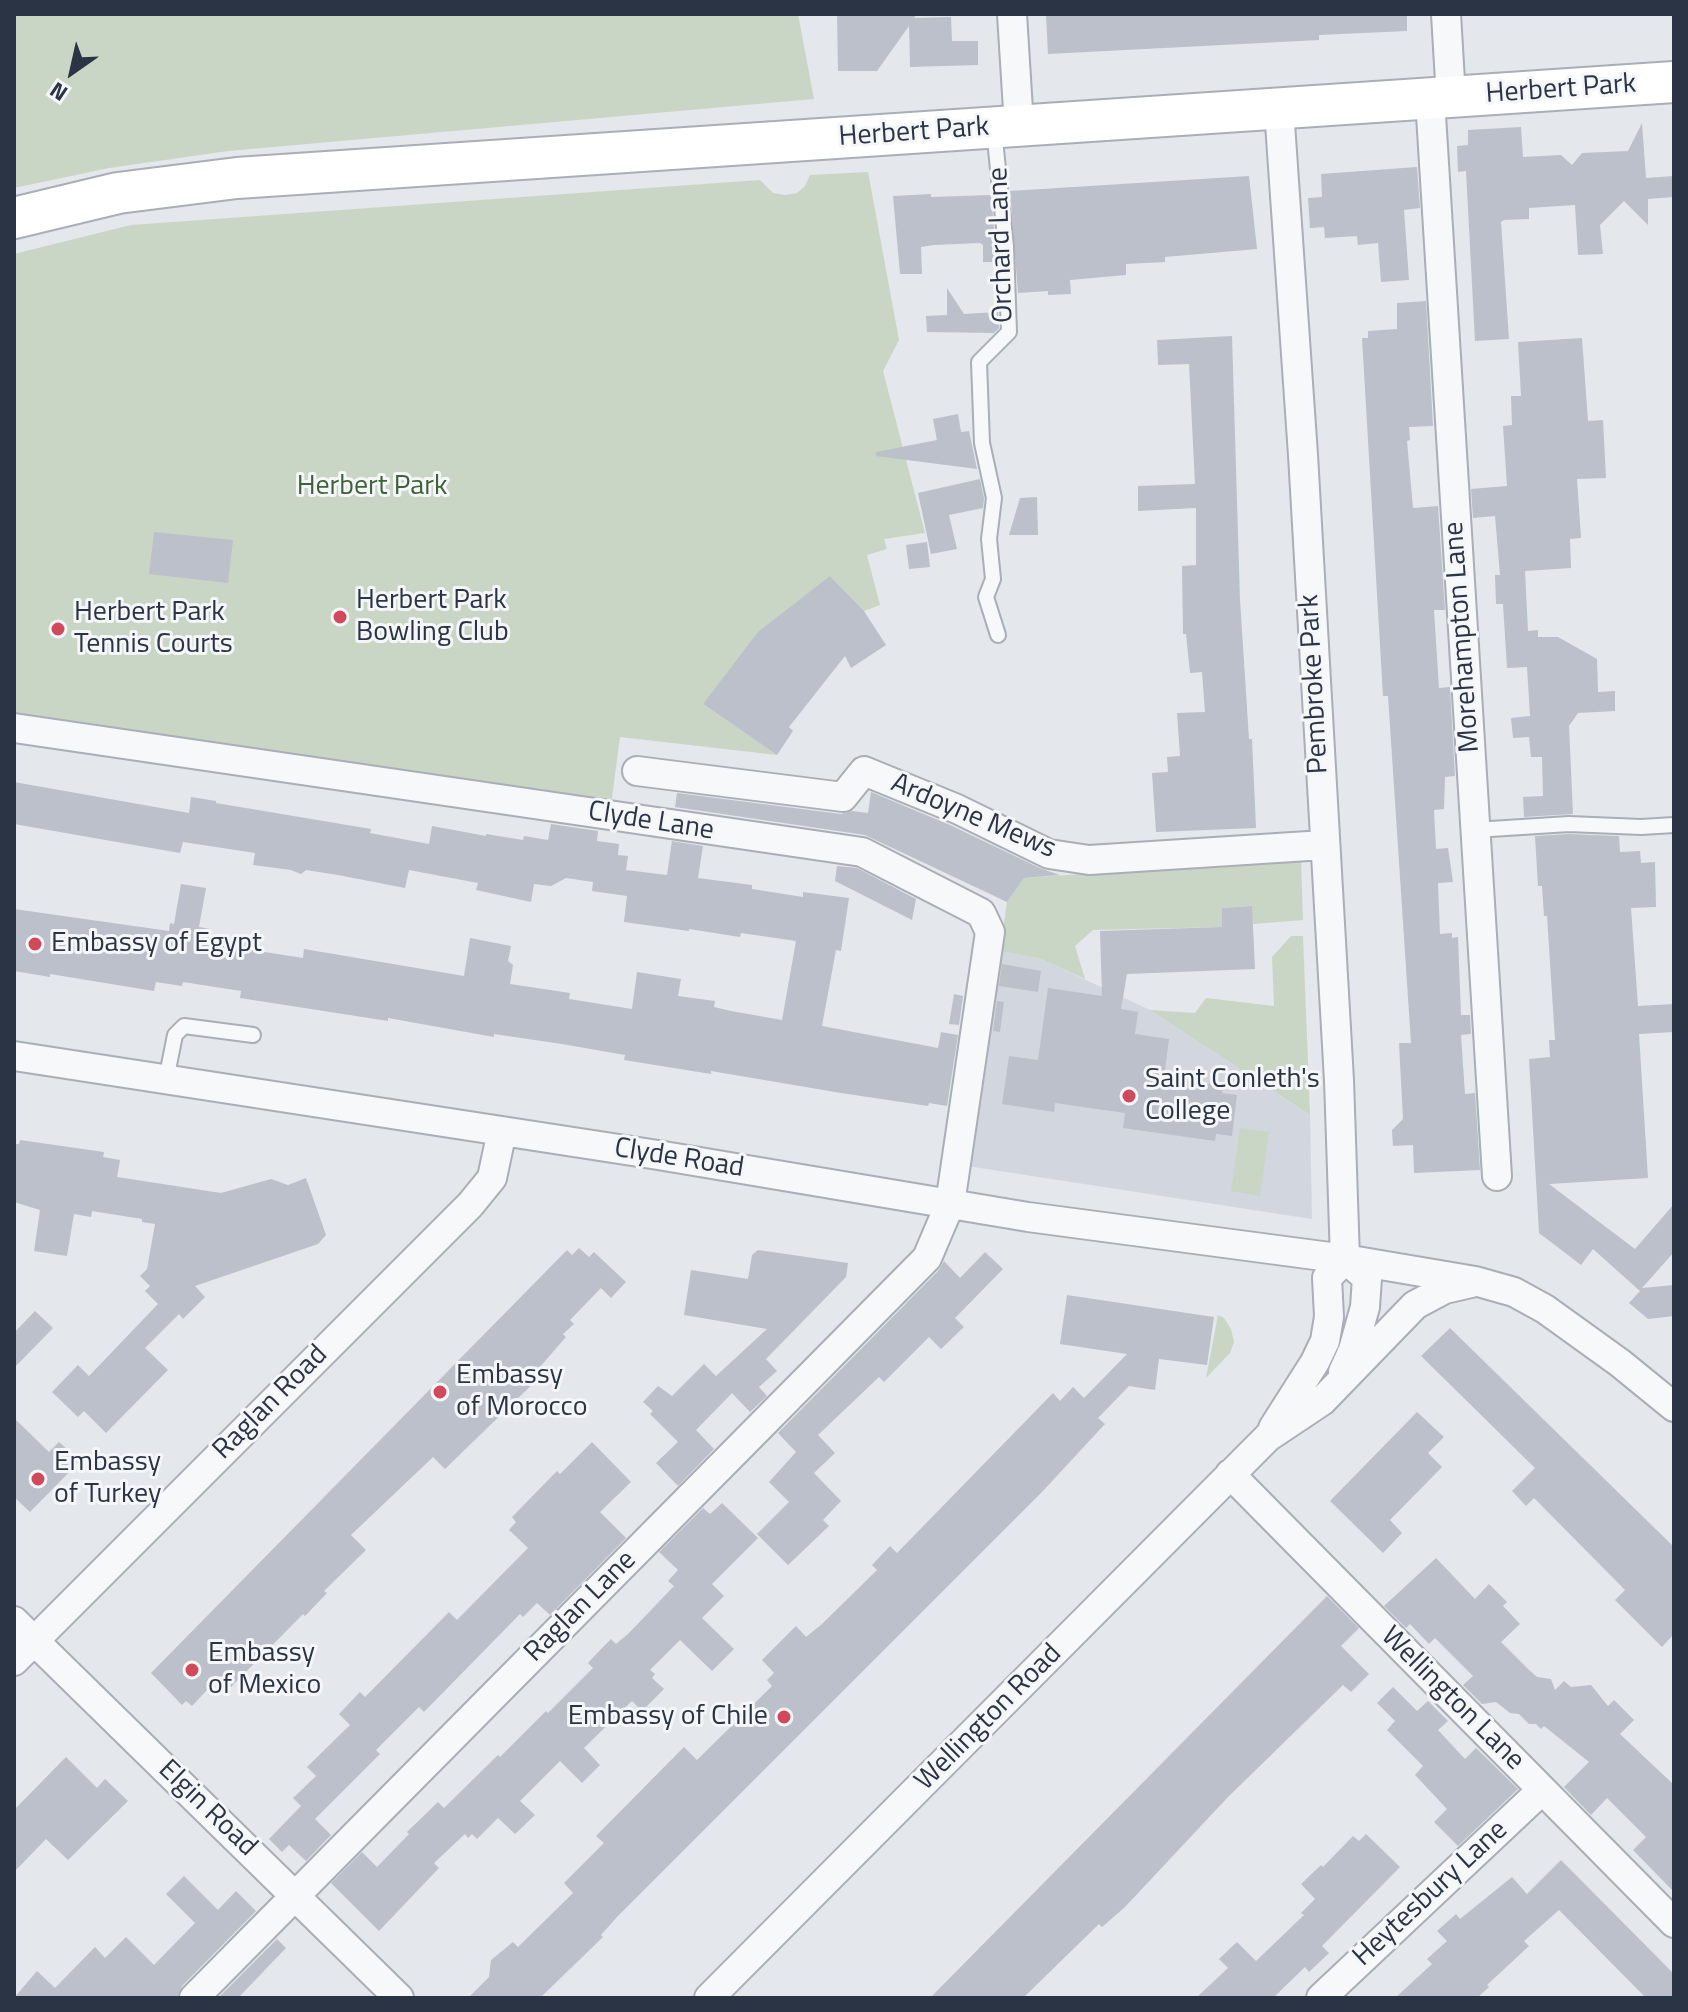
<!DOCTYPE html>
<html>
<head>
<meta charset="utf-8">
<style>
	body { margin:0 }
	#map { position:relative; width:1688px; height:2012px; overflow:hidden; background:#e4e7ec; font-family:"Titillium Web",sans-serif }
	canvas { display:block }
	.frame { position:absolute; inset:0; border:16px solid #2b3445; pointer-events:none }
	.north { position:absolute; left:32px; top:32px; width:80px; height:80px; -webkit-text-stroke:6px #f4f6f9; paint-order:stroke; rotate:214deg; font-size:22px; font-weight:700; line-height:32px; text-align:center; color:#2b3445 }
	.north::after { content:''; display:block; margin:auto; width:28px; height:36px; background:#2b3445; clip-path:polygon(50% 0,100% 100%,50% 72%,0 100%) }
</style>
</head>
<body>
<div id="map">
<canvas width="1688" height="2012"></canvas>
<div class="frame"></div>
<div class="north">N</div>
</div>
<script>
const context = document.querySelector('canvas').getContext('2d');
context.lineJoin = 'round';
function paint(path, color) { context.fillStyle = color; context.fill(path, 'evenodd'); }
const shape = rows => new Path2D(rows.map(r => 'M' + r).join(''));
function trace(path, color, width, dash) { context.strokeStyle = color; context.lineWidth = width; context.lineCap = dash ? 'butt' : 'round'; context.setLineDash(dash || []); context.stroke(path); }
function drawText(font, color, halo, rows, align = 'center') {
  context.font = font + ' "Titillium Web",sans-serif'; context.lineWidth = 6; context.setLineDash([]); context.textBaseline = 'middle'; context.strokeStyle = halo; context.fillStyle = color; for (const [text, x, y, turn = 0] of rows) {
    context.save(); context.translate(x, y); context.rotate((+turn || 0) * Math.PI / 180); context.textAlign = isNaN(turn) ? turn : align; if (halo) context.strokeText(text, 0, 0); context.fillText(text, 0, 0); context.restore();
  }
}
const built = shape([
	[1000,951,1041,959,1150,1010,1310,1115,1312,1219,967,1166]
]);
const green = shape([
	[14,14,798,14,814,99,228,151,109,168,14,188],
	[868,172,899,340,883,371,925,533,884,539,887,549,867,555,880,605,864,611,831,577,703,704,777,755,620,737,611,805,14,717,14,254,131,225,760,180,773,193,785,195,797,193,805,186,810,175],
	[1301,859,1303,920,1253,924,1251,906,1222,908,1222,927,1093,930,1075,946,1085,979,1041,959,1000,951,1007,902,1024,878],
	[1291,936,1303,936,1310,1115,1150,1010,1195,1013,1206,998,1274,1006,1272,957],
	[1240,1128,1269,1132,1260,1196,1231,1191],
	[1218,1315,1224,1318,1231,1329,1234,1342,1230,1353,1206,1378]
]);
const building = shape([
	[837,14,917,14,914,18,951,17,952,41,978,41,978,65,910,67,909,26,877,71,838,71],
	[1046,14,1407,14,1407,31,1319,35,1319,40,1048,54],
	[1642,123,1646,178,1674,176,1674,197,1648,199,1648,225,1624,201,1600,225,1603,254,1578,255,1575,205,1529,208,1529,219,1504,220,1501,222,1509,339,1475,341,1466,171,1458,172,1457,146,1468,145,1468,130,1521,127,1523,157,1561,155,1572,165,1582,153,1628,151],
	[1417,167,1420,208,1404,210,1409,280,1381,282,1378,243,1358,245,1357,236,1325,238,1324,227,1310,228,1308,198,1322,197,1321,174],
	[1249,176,1257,249,1165,257,1165,262,1126,264,1126,275,1070,280,1071,294,1048,295,1048,291,1018,293,1010,191],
	[931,194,931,197,991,195,997,262,983,262,983,245,980,243,934,245,921,247,922,274,900,274,893,196],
	[947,288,964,314,998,312,999,328,994,333,927,332,926,316,947,315],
	[1426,301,1433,426,1409,427,1410,440,1407,441,1413,508,1438,506,1445,610,1434,610,1439,688,1450,687,1455,776,1445,777,1444,809,1434,810,1436,849,1448,848,1453,882,1438,883,1440,934,1452,933,1452,938,1458,937,1461,1015,1470,1015,1471,1034,1461,1035,1465,1094,1475,1093,1480,1170,1414,1173,1413,1145,1393,1146,1392,1130,1403,1119,1399,1043,1411,1043,1388,696,1383,696,1362,338,1368,338,1368,331,1397,329,1397,303],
	[1232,336,1240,600,1249,739,1252,739,1256,828,1156,832,1152,773,1168,772,1167,757,1180,756,1177,713,1205,712,1202,672,1190,673,1186,634,1183,634,1182,566,1196,565,1196,508,1138,511,1138,486,1195,484,1189,364,1158,365,1157,340],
	[1582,338,1588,421,1603,420,1606,478,1577,479,1581,538,1570,539,1571,568,1525,571,1528,631,1538,630,1538,637,1558,637,1597,659,1598,692,1615,691,1615,711,1578,713,1569,726,1573,814,1524,817,1523,797,1543,796,1542,757,1531,757,1529,737,1513,738,1511,718,1530,716,1527,667,1507,668,1503,604,1496,604,1495,575,1500,575,1495,516,1473,518,1471,489,1507,486,1503,426,1512,425,1511,396,1521,396,1518,342],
	[958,414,961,432,969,431,977,469,876,456,876,452,937,440,933,419],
	[980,479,984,498,983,508,949,515,957,549,931,554,918,493],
	[1037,497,1038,535,1009,535,1020,498],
	[154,532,233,540,228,583,149,574],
	[927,542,930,567,909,569,906,545],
	[830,576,864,611,886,645,851,668,845,656,789,727,793,731,777,755,703,704,758,632],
	[14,782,189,813,191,797,216,801,216,803,371,829,370,833,429,844,432,826,486,836,486,834,523,840,524,836,548,840,551,824,598,831,597,841,619,844,618,855,628,856,626,870,667,875,672,841,703,846,698,878,752,885,752,889,803,897,803,892,849,898,841,951,836,950,822,1026,938,1048,941,1032,958,1035,947,1106,929,1103,928,1106,841,1093,711,1071,711,1074,624,1060,625,1055,562,1044,494,1034,494,1037,388,1018,388,1021,240,998,241,991,183,982,182,986,156,982,154,991,50,974,50,977,14,971,14,909,169,931,170,923,174,924,181,884,206,888,199,927,210,929,209,937,253,944,252,950,303,958,304,949,464,976,470,938,511,946,508,961,513,965,510,984,570,993,569,999,632,1009,637,972,681,979,678,996,715,1001,714,1007,731,1011,782,1020,796,941,741,933,740,937,689,929,689,931,624,922,627,896,592,891,593,882,566,878,551,886,534,884,531,902,476,890,478,883,409,870,405,888,338,875,306,870,301,874,291,870,253,865,255,853,183,842,180,853,14,824],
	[871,792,950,825,1042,869,1060,875,1024,878,1007,902,865,835,675,807,677,793,841,814,852,811,868,813],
	[1569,834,1619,836,1620,852,1640,851,1641,863,1655,862,1656,907,1631,908,1638,1006,1674,1004,1674,1032,1639,1034,1648,1178,1549,1184,1635,1249,1674,1204,1674,1252,1642,1288,1674,1285,1674,1316,1648,1319,1629,1303,1640,1291,1593,1249,1581,1265,1539,1233,1529,1059,1550,1057,1549,1040,1555,1040,1547,916,1544,916,1542,886,1538,886,1535,836],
	[837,866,857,868,916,899,912,920,835,881],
	[1252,906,1255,969,1127,974,1121,1009,1138,1012,1135,1034,1169,1039,1164,1077,1223,1086,1222,1093,1237,1095,1232,1136,1216,1134,1215,1141,1123,1128,1125,1113,1055,1103,1054,1112,1002,1104,1009,1056,1038,1060,1048,988,1102,996,1100,931,1222,927,1222,908],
	[1002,964,1041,971,1038,992,999,986],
	[954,994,963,996,959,1025,949,1024],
	[997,1001,1004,1002,1000,1032,993,1031],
	[20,1140,104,1152,103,1157,120,1160,117,1177,221,1193,271,1179,288,1185,306,1178,326,1235,318,1244,195,1286,205,1297,183,1319,179,1314,145,1348,168,1370,106,1433,84,1411,78,1417,52,1392,78,1365,89,1376,158,1304,145,1291,150,1286,140,1276,147,1269,155,1224,142,1222,142,1219,92,1211,91,1217,74,1214,67,1256,34,1251,40,1210,14,1202,14,1144,19,1144],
	[579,1248,589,1257,594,1252,626,1282,611,1298,601,1288,570,1320,574,1324,563,1334,566,1337,539,1368,544,1373,445,1469,433,1457,351,1535,366,1550,324,1591,327,1593,305,1616,303,1614,231,1687,220,1676,192,1706,186,1701,182,1705,151,1673,567,1250,572,1255],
	[758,1250,848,1263,846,1277,766,1359,777,1371,759,1387,767,1396,750,1412,732,1393,696,1430,714,1449,678,1486,656,1463,678,1442,650,1414,653,1411,643,1402,658,1386,672,1396,704,1364,716,1376,767,1329,684,1315,691,1270,748,1279,752,1255],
	[985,1252,1003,1269,955,1318,964,1327,941,1349,929,1337,884,1382,879,1377,818,1435,835,1453,814,1473,841,1501,823,1520,829,1526,788,1565,757,1534,789,1502,769,1482,796,1452,778,1433,939,1270,944,1261,960,1278],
	[1067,1295,1214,1317,1207,1365,1159,1359,1155,1390,1129,1386,1098,1418,1105,1424,1042,1492,617,1917,601,1935,603,1937,540,1998,468,1998,489,1977,491,1960,513,1942,518,1947,573,1893,564,1883,604,1843,596,1836,684,1747,697,1760,772,1686,767,1680,774,1673,762,1660,796,1626,806,1637,822,1624,877,1570,872,1565,890,1546,897,1553,1053,1393,1060,1401,1073,1387,1084,1398,1127,1354,1060,1344],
	[35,1311,53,1328,14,1368,14,1333],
	[1450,1328,1674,1547,1674,1634,1662,1647,1615,1600,1625,1590,1534,1498,1526,1506,1512,1491,1535,1468,1421,1356],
	[1417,1412,1444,1437,1428,1453,1442,1467,1390,1520,1402,1533,1383,1553,1330,1501],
	[14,1418,49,1452,59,1442,80,1461,30,1512,14,1497],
	[592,1442,631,1482,600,1512,626,1538,550,1615,537,1603,523,1617,520,1614,424,1712,419,1707,376,1750,380,1754,315,1819,331,1835,306,1861,289,1845,282,1852,269,1839,301,1806,293,1798,316,1776,307,1767,350,1725,339,1714,360,1692,365,1697,449,1612,457,1620,528,1548,509,1530,516,1522,512,1517,557,1471,560,1474],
	[722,1503,758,1538,712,1584,724,1596,702,1618,734,1649,712,1671,680,1640,650,1670,655,1674,652,1678,664,1689,642,1711,632,1701,584,1748,600,1765,582,1783,560,1761,520,1801,535,1815,515,1834,498,1818,477,1839,472,1834,468,1838,465,1834,434,1863,439,1868,379,1931,331,1883,362,1852,377,1867,409,1834,407,1832,438,1802,444,1808,498,1755,500,1757,546,1711,548,1713,593,1668,588,1663,602,1648,611,1639,616,1644,629,1633,674,1586,668,1581,678,1570,659,1552,703,1508,710,1514],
	[1436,1558,1475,1599,1489,1584,1507,1602,1503,1606,1520,1624,1501,1642,1528,1669,1537,1677,1551,1679,1555,1690,1564,1681,1571,1687,1591,1685,1608,1706,1614,1700,1634,1720,1620,1734,1674,1785,1674,1892,1633,1850,1646,1837,1607,1798,1591,1815,1564,1787,1589,1762,1544,1726,1541,1729,1536,1724,1529,1724,1519,1714,1510,1713,1496,1702,1482,1704,1463,1685,1473,1676,1435,1638,1429,1644,1410,1624,1406,1628,1384,1606],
	[1327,1596,1359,1628,1341,1646,1369,1674,1351,1692,1343,1685,1228,1797,1125,1907,1102,1927,1099,1924,1023,1998,930,1998],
	[1393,1687,1417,1711,1428,1701,1448,1721,1438,1730,1465,1759,1476,1748,1518,1789,1458,1846,1434,1822,1447,1809,1415,1775,1423,1766,1387,1730,1395,1721,1377,1703],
	[66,1757,97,1788,105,1779,128,1801,68,1860,46,1839,14,1872,14,1810],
	[1366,1834,1400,1867,1322,1946,1329,1953,1309,1972,1305,1967,1273,1998,1196,1998,1228,1968,1219,1959,1237,1942,1256,1961,1304,1915,1301,1913,1315,1899,1301,1884,1321,1865,1323,1867,1353,1836,1359,1841],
	[1561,1860,1674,1974,1674,1998,1646,1998,1559,1910,1524,1941,1529,1946,1487,1985,1489,1987,1477,1998,1395,1998,1432,1964,1427,1959,1447,1941,1437,1931,1456,1914,1460,1919,1512,1877,1527,1894],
	[184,1876,218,1910,236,1891,256,1911,182,1986,177,1998,14,1998,37,1971,55,1988,95,1947,105,1958,126,1937,154,1965,195,1923,166,1894],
	[277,1939,286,1948,238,1998,218,1998]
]);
const lane = shape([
	[994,130,1006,247,1009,332,979,362,982,443,994,498,989,539,993,579,986,597,998,635],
	[1475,830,1569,824,1641,827,1674,825],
	[166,1080,175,1035,184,1026,253,1035]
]);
const street = shape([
	[1012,14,1019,126],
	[1446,14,1451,98],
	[1430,99,1497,1176],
	[1279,109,1303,455,1339,1080,1345,1259],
	[14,728,862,852,981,913,990,932,950,1204,927,1258,194,1998],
	[637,771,843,797,864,771,957,809,1049,854,1089,860,1324,845],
	[14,1056,658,1155,1028,1217,1345,1259,1475,1281,1514,1292,1545,1309,1620,1363,1674,1407],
	[1343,1372,1353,1350,1365,1307,1367,1278,1345,1259],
	[1273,1428,1315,1362,1325,1341,1329,1317,1327,1278,1345,1259],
	[1230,1474,1674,1923],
	[14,1621,399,1998],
	[14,1661,470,1205,492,1178,502,1131],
	[709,1998,1268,1437,1322,1401,1415,1305,1445,1289,1471,1283],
	[1321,1998,1542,1790]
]);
const secondary = shape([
	[14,218,118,193,237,178,1674,82]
]);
const markers = [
	[340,617,8,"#d1495b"],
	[58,629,8,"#d1495b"],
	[35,944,8,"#d1495b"],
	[1129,1096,8,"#d1495b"],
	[440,1392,8,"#d1495b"],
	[38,1479,8,"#d1495b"],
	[192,1670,8,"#d1495b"],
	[784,1717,8,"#d1495b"]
];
const streetNames = [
	["Herbert Park",1561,90,-4],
	["Herbert Park",914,133,-4],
	["Orchard Lane",1002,245,-92],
	["Morehampton Lane",1463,637,-94],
	["Pembroke Park",1315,684,-93],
	["Ardoyne Mews",973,817,23],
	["Clyde Lane",651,822,9],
	["Clyde Road",679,1159,9],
	["Raglan Road",271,1403,-45],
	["Raglan Lane",581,1607,-45],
	["Wellington Lane",1452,1699,45],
	["Wellington Road",989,1718,-45],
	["Elgin Road",207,1809,44],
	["Heytesbury Lane",1431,1894,-43]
];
const parkNames = [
	["Herbert Park",372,487]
];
const poiNames = [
	["Herbert Park",356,601],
	["Bowling Club",356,633],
	["Herbert Park",74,613],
	["Tennis Courts",74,645],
	["Embassy of Egypt",51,944],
	["Saint Conleth's",1145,1080],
	["College",1145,1112],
	["Embassy",456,1376],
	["of Morocco",456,1408],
	["Embassy",54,1463],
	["of Turkey",54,1495],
	["Embassy",208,1654],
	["of Mexico",208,1686],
	["Embassy of Chile",768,1717,"right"]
];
paint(built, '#d2d6de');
paint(green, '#c9d6c5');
paint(building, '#bbc0ca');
trace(lane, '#a9aeb7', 18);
trace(street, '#a9aeb7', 32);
trace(secondary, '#a9aeb7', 44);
trace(lane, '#f7f8fa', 14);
trace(street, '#f7f8fa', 28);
trace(secondary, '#fff', 40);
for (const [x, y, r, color] of markers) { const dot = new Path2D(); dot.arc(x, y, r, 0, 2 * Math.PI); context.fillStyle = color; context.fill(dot); trace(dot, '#f4f6f9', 3); }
drawText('28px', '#2b3445', '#f4f6f9', streetNames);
drawText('28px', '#3f6138', '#f4f6f9', parkNames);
drawText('28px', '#2b3445', '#f4f6f9', poiNames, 'left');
</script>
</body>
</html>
